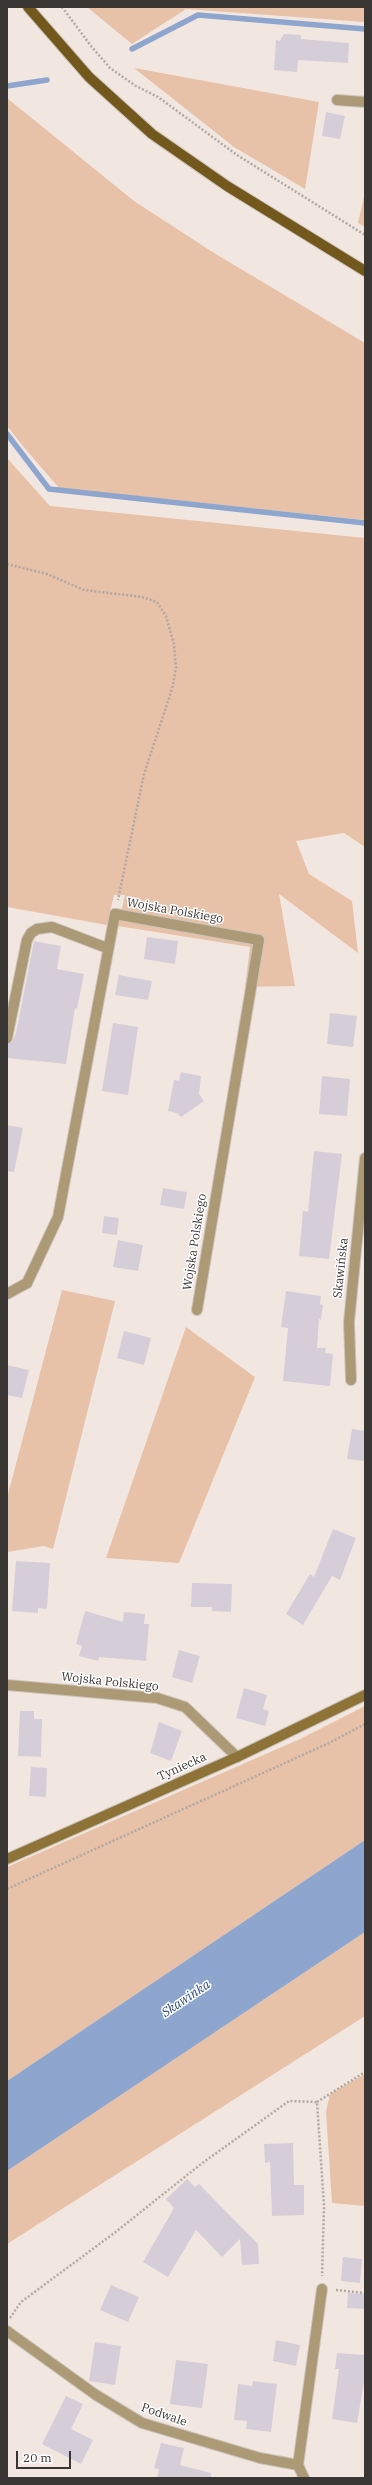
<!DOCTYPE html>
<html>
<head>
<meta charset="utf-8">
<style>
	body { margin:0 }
	#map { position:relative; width:372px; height:2485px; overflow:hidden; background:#f2e7e0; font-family:"IBM Plex Serif",serif }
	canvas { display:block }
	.frame { position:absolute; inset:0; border:8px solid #3a3633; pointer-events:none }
	.scale { position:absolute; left:16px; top:2451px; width:55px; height:18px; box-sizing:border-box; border:2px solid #3a3633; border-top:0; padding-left:5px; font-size:12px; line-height:14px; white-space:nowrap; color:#3a3633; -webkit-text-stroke:3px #fff; paint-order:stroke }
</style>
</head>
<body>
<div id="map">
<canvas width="372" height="2485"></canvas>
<div class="frame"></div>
<div class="scale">20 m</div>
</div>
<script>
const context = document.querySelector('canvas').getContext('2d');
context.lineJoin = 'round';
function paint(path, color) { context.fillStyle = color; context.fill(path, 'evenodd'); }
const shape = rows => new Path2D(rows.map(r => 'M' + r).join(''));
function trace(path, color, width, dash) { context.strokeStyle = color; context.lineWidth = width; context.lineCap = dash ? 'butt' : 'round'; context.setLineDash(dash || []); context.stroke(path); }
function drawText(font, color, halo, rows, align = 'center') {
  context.font = font + ' "IBM Plex Serif",serif'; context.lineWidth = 3; context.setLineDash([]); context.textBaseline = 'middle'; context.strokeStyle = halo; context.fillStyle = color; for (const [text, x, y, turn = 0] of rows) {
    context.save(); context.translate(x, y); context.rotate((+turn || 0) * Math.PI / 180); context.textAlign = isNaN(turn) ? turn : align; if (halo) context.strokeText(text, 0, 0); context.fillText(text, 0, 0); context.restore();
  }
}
const green = shape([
	[87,7,365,7,365,22,186,9,132,44],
	[134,68,319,102,305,189,234,147],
	[7,98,134,201,214,253,365,343,365,520,59,488,22,445,7,426],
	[365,192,365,227,358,223],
	[7,458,50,506,365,538,365,847,344,833,296,841,309,874,352,901,358,953,279,894,295,986,245,987,250,947,118,926,125,895,114,895,107,925,7,907],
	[62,1290,115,1301,53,1549,44,1546,7,1552,7,1498],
	[186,1327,255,1377,179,1563,106,1558],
	[365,1706,365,1840,7,2081,7,1867,300,1739],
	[365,1932,365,2016,7,2244,7,2171],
	[365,2074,365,2206,332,2203,326,2112,330,2094]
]);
const water = shape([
	[365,1840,365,1932,7,2171,7,2081]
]);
const stream = shape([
	[132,49,198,15,365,29],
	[7,86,47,80],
	[7,434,49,489,365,523]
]);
const building = shape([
	[284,34,301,35,301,39,349,43,348,63,298,60,297,72,274,70,276,40,280,41],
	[326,112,345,116,340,139,322,136],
	[147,937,178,941,175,964,144,959],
	[34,941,61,946,57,969,84,974,77,1009,75,1008,66,1064,7,1058,7,1044,12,1042,16,1033],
	[119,975,152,981,148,1000,115,995],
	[330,1013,357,1016,353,1047,327,1044],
	[113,1023,138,1027,128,1095,102,1091],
	[181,1072,201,1076,199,1094,204,1101,181,1117,177,1113,168,1111,174,1080,179,1081],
	[322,1076,350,1079,347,1116,319,1114],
	[7,1125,23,1128,14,1172,7,1171],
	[314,1151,342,1154,329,1259,299,1256,303,1211,308,1212],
	[163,1188,187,1192,184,1209,160,1205],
	[104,1216,119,1218,117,1235,102,1233],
	[118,1240,143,1245,138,1271,113,1267],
	[286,1291,321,1296,320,1304,323,1305,321,1320,319,1319,317,1348,326,1348,325,1353,333,1354,330,1386,283,1381,288,1328,281,1327],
	[124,1331,151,1338,144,1365,117,1358],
	[7,1365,29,1370,22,1398,7,1395],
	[352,1429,365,1431,365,1461,347,1459],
	[333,1529,356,1538,340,1580,332,1576,303,1625,286,1614,310,1574,314,1577],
	[16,1561,50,1563,47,1609,38,1608,38,1613,12,1611],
	[192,1583,232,1584,231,1612,212,1611,212,1607,191,1607],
	[85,1611,123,1622,124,1612,145,1614,144,1624,149,1624,146,1661,99,1657,98,1661,79,1656,82,1646,76,1644],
	[179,1650,200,1656,192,1683,172,1677],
	[244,1688,267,1695,263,1709,269,1711,265,1726,236,1718],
	[20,1711,34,1711,34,1719,42,1719,41,1757,18,1756],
	[159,1722,182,1731,171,1761,150,1753],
	[31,1767,47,1768,46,1797,29,1796],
	[293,2143,294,2185,304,2185,304,2215,272,2216,270,2162,265,2163,264,2144],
	[187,2179,195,2187,199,2184,258,2244,259,2264,242,2265,240,2239,222,2257,196,2230,168,2277,143,2262,174,2208,166,2199],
	[343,2257,362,2259,360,2283,341,2281],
	[111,2285,139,2297,128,2322,100,2310],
	[348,2293,365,2294,365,2309,347,2308],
	[276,2340,300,2345,296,2366,273,2361],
	[95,2342,121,2346,115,2385,89,2381],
	[337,2353,365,2355,365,2376,357,2423,332,2419,339,2369,335,2369],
	[176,2360,208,2364,202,2408,170,2404],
	[253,2381,277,2384,271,2432,246,2429,247,2421,234,2420,238,2384,252,2386],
	[66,2396,83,2404,71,2429,93,2440,81,2464,42,2444],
	[161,2443,184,2448,180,2465,211,2473,211,2478,157,2478,159,2469,154,2468]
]);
const path = shape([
	[62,7,91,46,110,68,136,86,158,97,237,155,365,235],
	[7,564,47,574,84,590,142,597,157,602,166,616,174,644,176,668,172,689,144,774,118,900],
	[7,1889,329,1743,365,1724],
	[317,2102,365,2072],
	[336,2290,365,2293],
	[10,2318,21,2302,117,2231,201,2164,289,2101,317,2102,324,2206,322,2276]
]);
const lane = shape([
	[7,1038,27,940,31,933,37,929,52,927,107,948],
	[27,1283,58,1217,115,914],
	[351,1380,349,1322,365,1158]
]);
const street = shape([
	[337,100,365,102],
	[115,914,259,940,197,1310],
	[7,1294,27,1283],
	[7,1685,157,1698,185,1707,237,1757],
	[7,2331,96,2395,142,2423,260,2458,298,2465,304,2478],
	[298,2465,322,2289]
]);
const secondary = shape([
	[7,1859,237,1757,365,1695]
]);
const primary = shape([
	[28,7,89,77,152,134,227,186,365,271]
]);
const streetNames = [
	["Wojska Polskiego",175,911,10],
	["Wojska Polskiego",195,1242,-81],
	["Skawińska",341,1268,-84],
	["Wojska Polskiego",110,1682,6],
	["Tyniecka",182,1767,-24],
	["Podwale",164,2415,19]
];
const waterNames = [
	["Skawinka",186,1999,-34]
];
paint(green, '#e7c1a8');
paint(water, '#8ea6cd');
trace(stream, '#8ea6cd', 5.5);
paint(building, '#d5ced8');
trace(lane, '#cdc4bd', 12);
trace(street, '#cdc4bd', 12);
trace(secondary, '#cdc4bd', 12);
trace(primary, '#cdc4bd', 12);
trace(path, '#b1a8a3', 2.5, [2, 2]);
trace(lane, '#ab9a75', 10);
trace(street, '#ab9a75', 10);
trace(secondary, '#8d7338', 10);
trace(primary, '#72581c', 10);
drawText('12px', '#3a3633', '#fff', streetNames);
drawText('italic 13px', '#2e4c7f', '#fff', waterNames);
</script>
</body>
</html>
